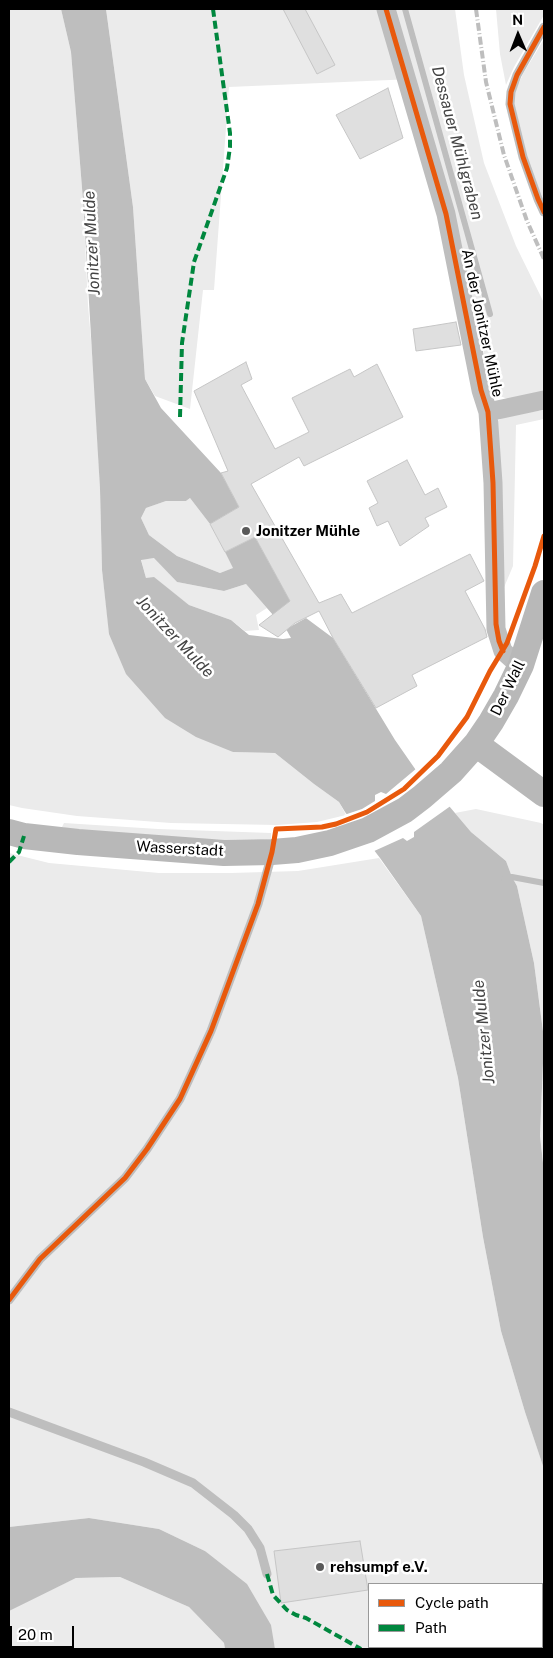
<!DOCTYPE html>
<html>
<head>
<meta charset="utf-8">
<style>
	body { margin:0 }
	#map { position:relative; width:553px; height:1658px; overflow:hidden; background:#fff; font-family:"Public Sans",sans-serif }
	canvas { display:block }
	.frame { position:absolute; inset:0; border:10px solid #000; pointer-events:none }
	.legend { position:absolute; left:368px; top:1583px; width:175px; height:65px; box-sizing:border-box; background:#fff; border:1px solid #999; margin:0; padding:6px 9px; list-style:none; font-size:15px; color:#000 }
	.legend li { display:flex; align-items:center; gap:10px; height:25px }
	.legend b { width:25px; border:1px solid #999 }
	.north { position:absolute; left:493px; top:10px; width:50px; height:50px; -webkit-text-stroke:4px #fff; paint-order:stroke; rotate:359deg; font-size:14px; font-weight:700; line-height:20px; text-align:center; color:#000 }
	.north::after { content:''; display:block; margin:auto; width:18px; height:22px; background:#000; clip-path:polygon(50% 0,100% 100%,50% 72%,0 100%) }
	.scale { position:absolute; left:10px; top:1626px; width:64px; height:22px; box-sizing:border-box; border:2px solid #000; border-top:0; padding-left:6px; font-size:15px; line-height:18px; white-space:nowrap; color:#000; -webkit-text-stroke:4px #fff; paint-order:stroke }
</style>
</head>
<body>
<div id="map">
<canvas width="553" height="1658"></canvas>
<div class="frame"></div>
<ul class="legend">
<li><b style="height:6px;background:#e8590c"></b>Cycle path</li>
<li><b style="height:6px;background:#00873e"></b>Path</li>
</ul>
<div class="north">N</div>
<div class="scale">20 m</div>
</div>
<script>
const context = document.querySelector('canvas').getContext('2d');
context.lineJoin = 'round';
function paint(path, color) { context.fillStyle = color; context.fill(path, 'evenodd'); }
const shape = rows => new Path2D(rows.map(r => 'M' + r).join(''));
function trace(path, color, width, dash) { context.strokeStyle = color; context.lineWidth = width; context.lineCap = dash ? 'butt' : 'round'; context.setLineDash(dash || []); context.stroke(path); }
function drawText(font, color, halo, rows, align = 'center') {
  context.font = font + ' "Public Sans",sans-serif'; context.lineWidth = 5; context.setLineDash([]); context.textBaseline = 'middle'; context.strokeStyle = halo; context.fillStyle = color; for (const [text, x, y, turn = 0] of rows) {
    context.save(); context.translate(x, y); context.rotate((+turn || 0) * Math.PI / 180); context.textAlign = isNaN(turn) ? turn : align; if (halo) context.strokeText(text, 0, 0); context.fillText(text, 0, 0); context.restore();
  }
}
const green = shape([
	[9,9,61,9,71,52,83,200,88,305,95,387,100,489,102,570,109,631,233,752,275,753,314,784,339,802,346,815,317,822,277,825,171,823,77,816,22,808,9,805],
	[106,9,455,9,464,75,484,163,516,246,544,303,544,392,508,399,497,395,491,385,457,231,413,79,229,87,214,290,203,290,190,409,155,396,145,379,133,207],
	[496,9,544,9,544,15,514,67,506,85,500,54],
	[544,39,544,207,519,136,514,109,514,94,523,74],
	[544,410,544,419,516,425,513,566,500,597,498,421,503,416],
	[190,498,210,524,234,568,220,573,177,556,149,535,141,518,146,508,166,501,186,501],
	[155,558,177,582,224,591,246,584,267,608,256,615,259,630,245,631,231,620,189,605,154,578,146,578,141,559],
	[476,809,541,823,544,825,544,1172,540,1136,544,1039,534,963,517,886,512,877,506,861,471,832,455,813],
	[64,823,158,829,271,833,271,839,224,840,82,833,62,827],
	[9,853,49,863,159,873,231,873,298,871,379,858,421,916,458,1078,483,1237,501,1331,525,1412,544,1469,544,1649,275,1649,270,1625,205,1551,159,1529,89,1518,9,1527],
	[369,1584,542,1584,542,1647,369,1647],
	[120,1577,189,1607,224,1643,225,1649,9,1649,9,1611,11,1609,76,1578]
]);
const water = shape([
	[61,9,106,9,133,207,145,379,161,408,221,473,239,507,210,524,190,498,186,501,166,501,146,508,141,518,149,535,177,556,220,573,233,568,225,552,255,537,298,615,280,623,246,584,224,591,177,582,154,558,141,560,146,578,154,577,189,605,231,620,249,635,283,639,291,638,286,629,306,618,333,638,395,740,420,776,444,800,471,832,506,861,512,877,517,886,534,963,544,1039,540,1136,544,1172,544,1469,525,1412,501,1331,483,1237,458,1078,421,916,380,858,345,812,339,802,314,784,275,753,233,752,196,737,165,718,126,674,109,634,102,570,100,489,83,200,71,52],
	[89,1518,159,1529,205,1551,247,1584,271,1625,275,1649,225,1649,224,1643,189,1607,120,1577,76,1578,9,1611,9,1527]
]);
const pier = shape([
	[417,768,452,805,414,832,414,837,407,841,403,838,372,852,344,815,362,809,375,801,375,795,381,792,386,794]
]);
const stream = shape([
	[405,9,490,314],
	[504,879,512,877,544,883]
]);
const building = shape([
	[283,9,305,9,335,65,317,74,283,9],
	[388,88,403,138,360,159,336,115,388,88],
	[456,322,461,345,416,351,413,329,456,322],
	[246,362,252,379,241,385,275,449,309,432,292,398,350,369,354,377,377,364,403,417,304,466,299,457,251,484,319,603,341,594,352,613,470,554,484,581,465,591,485,629,487,637,412,675,417,686,376,708,333,638,319,611,295,623,278,637,259,625,290,601,255,537,225,552,210,524,239,507,221,473,228,471,194,391,246,362],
	[407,460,425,495,438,488,447,507,425,518,429,526,400,546,388,521,377,526,369,508,378,503,367,481,407,460],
	[360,1541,368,1590,281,1603,274,1551,360,1541]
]);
const lane = shape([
	[544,27,517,75,511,92,510,104,523,157,538,199,544,212],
	[9,1300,40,1259,125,1178,147,1149,180,1099,211,1031,258,904,272,854],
	[9,1412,144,1462,193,1483,234,1515,248,1529,260,1548,267,1574]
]);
const street = shape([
	[386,9,446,214,481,390,488,412,493,483,496,629,503,651,513,660,521,665],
	[488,412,544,400]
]);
const secondary = shape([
	[476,744,544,794],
	[9,832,24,836,78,842,224,853,272,852,297,850,330,843,368,830,405,810,422,797,451,772,476,744,491,722,506,696,521,665,544,593]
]);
const rail = shape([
	[476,9,486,82,504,155,527,221,544,259]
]);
const quiet = shape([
	[180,417,182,343,194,262,227,168,230,147,230,133,213,9],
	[9,862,19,852,24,836],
	[267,1574,273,1595,287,1610,296,1615,306,1618,361,1649]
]);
const cycleway = shape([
	[386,9,446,214,481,390,488,412,493,483,496,624,499,641,503,651],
	[544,27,517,75,511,92,510,104,523,157,538,199,544,212],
	[9,1300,40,1259,125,1178,147,1149,180,1099,211,1031,258,904,272,852,276,829,322,827,336,824,367,812,404,789,438,756,467,717,490,671,507,643,535,566,544,536]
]);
const markers = [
	[246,531,5,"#595959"],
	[320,1567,5,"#595959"]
];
const streetNames = [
	["An der Jonitzer Mühle",482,323,78],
	["Der Wall",508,688,-64],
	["Wasserstadt",180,849,3]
];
const poiNames = [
	["Jonitzer Mühle",256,531],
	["rehsumpf e.V.",330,1567]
];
const waterNames = [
	["Dessauer Mühlgraben",457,143,75],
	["Jonitzer Mulde",92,243,-93],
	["Jonitzer Mulde",175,637,47],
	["Jonitzer Mulde",484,1032,-96]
];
paint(green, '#ebebeb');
paint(water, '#bebebe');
paint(pier, '#fff');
trace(stream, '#bebebe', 6);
paint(building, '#dfdfdf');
trace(building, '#c6c6c6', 1);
trace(lane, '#bebebe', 9);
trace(street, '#bebebe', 19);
trace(secondary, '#b8b8b8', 26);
trace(rail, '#bebebe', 4, [8, 2.5, 1, 2.5]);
trace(quiet, '#00873e', 4, [8, 4]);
trace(cycleway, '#e8590c', 5);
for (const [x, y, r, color] of markers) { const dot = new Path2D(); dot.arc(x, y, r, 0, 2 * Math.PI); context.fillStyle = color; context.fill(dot); trace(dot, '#fff', 2); }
drawText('15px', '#000', '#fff', streetNames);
drawText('bold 15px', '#000', '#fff', poiNames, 'left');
drawText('italic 16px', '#434343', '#fff', waterNames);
</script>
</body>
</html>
